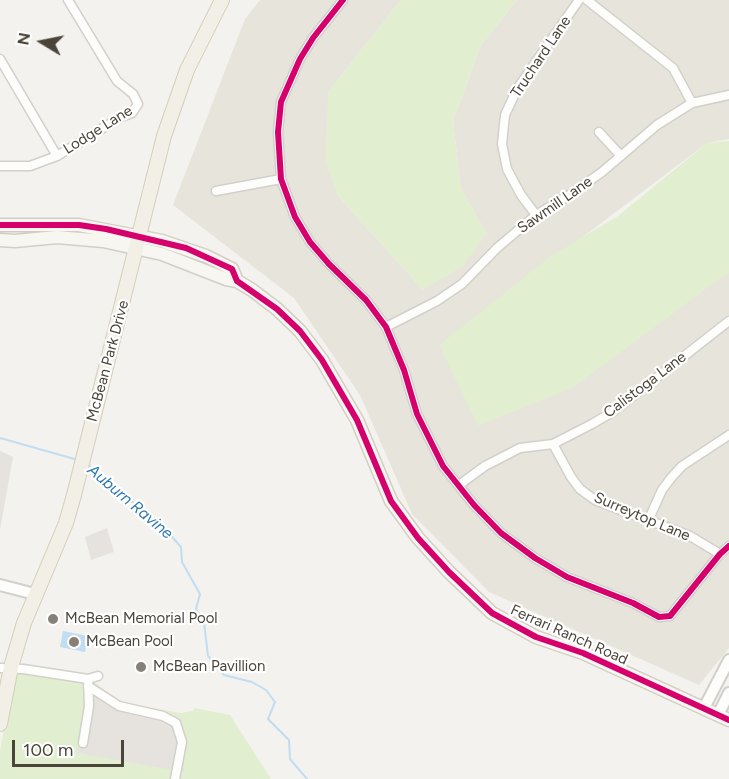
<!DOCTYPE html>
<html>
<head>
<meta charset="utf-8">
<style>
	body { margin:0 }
	#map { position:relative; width:729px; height:779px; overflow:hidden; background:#f4f2ee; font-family:Figtree,sans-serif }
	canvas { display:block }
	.north { position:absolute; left:12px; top:12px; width:60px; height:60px; -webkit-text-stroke:4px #fff; paint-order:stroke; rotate:280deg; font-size:16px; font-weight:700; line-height:24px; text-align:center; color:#4b4439 }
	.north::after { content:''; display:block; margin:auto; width:21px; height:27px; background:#4b4439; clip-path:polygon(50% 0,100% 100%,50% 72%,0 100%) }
	.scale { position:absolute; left:12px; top:740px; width:112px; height:27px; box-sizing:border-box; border:3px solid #4b4439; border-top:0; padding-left:8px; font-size:18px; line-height:21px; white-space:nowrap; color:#4b4439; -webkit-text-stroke:4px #fff; paint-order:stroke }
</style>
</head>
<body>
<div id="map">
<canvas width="729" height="779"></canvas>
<div class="north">N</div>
<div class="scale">100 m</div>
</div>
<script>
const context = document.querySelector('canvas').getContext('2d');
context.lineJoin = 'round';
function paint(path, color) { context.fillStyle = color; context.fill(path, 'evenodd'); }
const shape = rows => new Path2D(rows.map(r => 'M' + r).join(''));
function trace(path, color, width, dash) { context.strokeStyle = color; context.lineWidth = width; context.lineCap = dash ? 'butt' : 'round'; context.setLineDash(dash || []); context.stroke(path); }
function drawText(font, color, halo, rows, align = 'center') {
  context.font = font + ' Figtree,sans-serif'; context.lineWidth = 4.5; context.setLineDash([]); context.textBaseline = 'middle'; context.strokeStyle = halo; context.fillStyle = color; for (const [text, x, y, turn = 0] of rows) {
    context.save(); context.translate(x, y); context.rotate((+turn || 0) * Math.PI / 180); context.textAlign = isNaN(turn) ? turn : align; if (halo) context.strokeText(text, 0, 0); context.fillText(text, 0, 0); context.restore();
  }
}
const residential = shape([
	[260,0,401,0,328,92,338,196,423,290,487,234,461,189,453,121,481,45,517,0,729,0,729,139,707,143,440,345,729,272,729,648,699,685,489,592,412,514,360,395,294,298,173,205,245,19]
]);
const industrial = shape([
	[0,451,13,457,0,530]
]);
const green = shape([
	[401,0,517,0,481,45,453,121,461,189,487,233,463,266,423,290,338,196,325,162,328,92],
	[729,141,729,272,574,387,478,426,439,345,552,255,618,216,707,143],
	[15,668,90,679,121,702,181,713,193,711,194,708,230,715,271,779,0,779,0,751]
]);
const parking = shape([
	[107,528,114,552,91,560,85,537],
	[88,694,168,720,183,747,184,772,77,753]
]);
const water = shape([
	[63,631,88,636,85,652,60,647]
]);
const stream = shape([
	[0,438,78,460],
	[86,463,165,529,181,547,182,562,200,594,196,609,204,622,208,656,224,675,252,682,266,690,275,702,268,719,289,740,290,759,307,779]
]);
const minor = shape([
	[343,0,313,38,300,59,281,102,278,132,281,179,295,217,310,242,329,264,366,300,386,327,404,370,417,414,443,466,474,505,501,533,535,558,567,577,633,603,659,617,670,616,720,554,729,546],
	[587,0,673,68,692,103],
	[0,59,57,156],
	[599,132,621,156],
	[0,166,30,166,57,156,121,117,132,113,138,104,133,94,117,81,68,0],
	[216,191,281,179],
	[536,215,521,195,507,169,502,144,505,115,517,89,579,0],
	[386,327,437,301,462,284,497,248,536,215,568,196,602,172,657,125,692,103,729,95],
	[553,444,571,477,580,489,595,500,690,536,720,554],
	[459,485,485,466,520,448,553,444,592,424,614,411,729,321],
	[648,521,662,490,671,478,682,466,729,435],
	[0,668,23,669,88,679,89,706,83,743],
	[88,679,98,676],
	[88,686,119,706,163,716,176,723,182,742,175,779]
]);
const tertiary = shape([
	[0,585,35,594],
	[704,708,729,660],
	[718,715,729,693]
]);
const secondary = shape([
	[0,225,79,225,162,241,206,256,232,269,237,281],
	[0,240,15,241,57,237,103,241,162,254,226,279,237,281,252,290,277,309,300,331,322,360,357,420,391,501,418,538,449,572,492,613,536,637,583,653,729,720]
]);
const primary = shape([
	[0,724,11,667,24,623,66,523,74,495,164,136,187,70,222,0]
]);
const cycleway = shape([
	[343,0,313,38,300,59,281,102,278,132,281,179,295,217,310,242,329,264,366,300,386,327,404,370,417,414,443,466,474,505,501,533,535,558,567,577,633,603,659,617,670,616,720,554,729,546],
	[0,225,79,225,106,229,186,248,232,269,237,281,277,309,300,331,322,360,357,420,391,501,418,538,449,572,492,613,536,637,583,653,729,720]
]);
const markers = [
	[53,619,6,"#868178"],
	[74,642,6,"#868178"],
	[141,667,6,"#868178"]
];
const streetNames = [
	["Truchard Lane",541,57,-56],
	["Lodge Lane",98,130,-32],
	["Sawmill Lane",555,205,-35],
	["McBean Park Drive",108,361,-75],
	["Calistoga Lane",645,385,-37],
	["Surreytop Lane",642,517,23],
	["Ferrari Ranch Road",569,635,24]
];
const poiNames = [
	["McBean Memorial Pool",65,619],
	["McBean Pool",86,642],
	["McBean Pavillion",153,667]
];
const waterNames = [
	["Auburn Ravine",130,502,40]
];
paint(residential, '#e7e4dc');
paint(industrial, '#e6e2de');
paint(green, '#e1eecf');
paint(parking, '#e6e3df');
paint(water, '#c0ddf1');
trace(stream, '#c0ddf1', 2);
trace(minor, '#d2d0cb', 11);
trace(tertiary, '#d2d0cb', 14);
trace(secondary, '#d3cfc5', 15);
trace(primary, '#d6cebb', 16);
trace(minor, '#fdfdfc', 8);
trace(tertiary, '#fdfdfc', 10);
trace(secondary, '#f7f6f1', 12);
trace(primary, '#f2efe6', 14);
trace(cycleway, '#d6006c', 6);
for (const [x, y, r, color] of markers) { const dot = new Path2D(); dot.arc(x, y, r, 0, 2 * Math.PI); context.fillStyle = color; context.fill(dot); trace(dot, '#fff', 2); }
drawText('15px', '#4b4439', '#fff', streetNames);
drawText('15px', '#4b4439', '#fff', poiNames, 'left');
drawText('italic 16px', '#2e7ab2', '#fff', waterNames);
</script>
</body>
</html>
